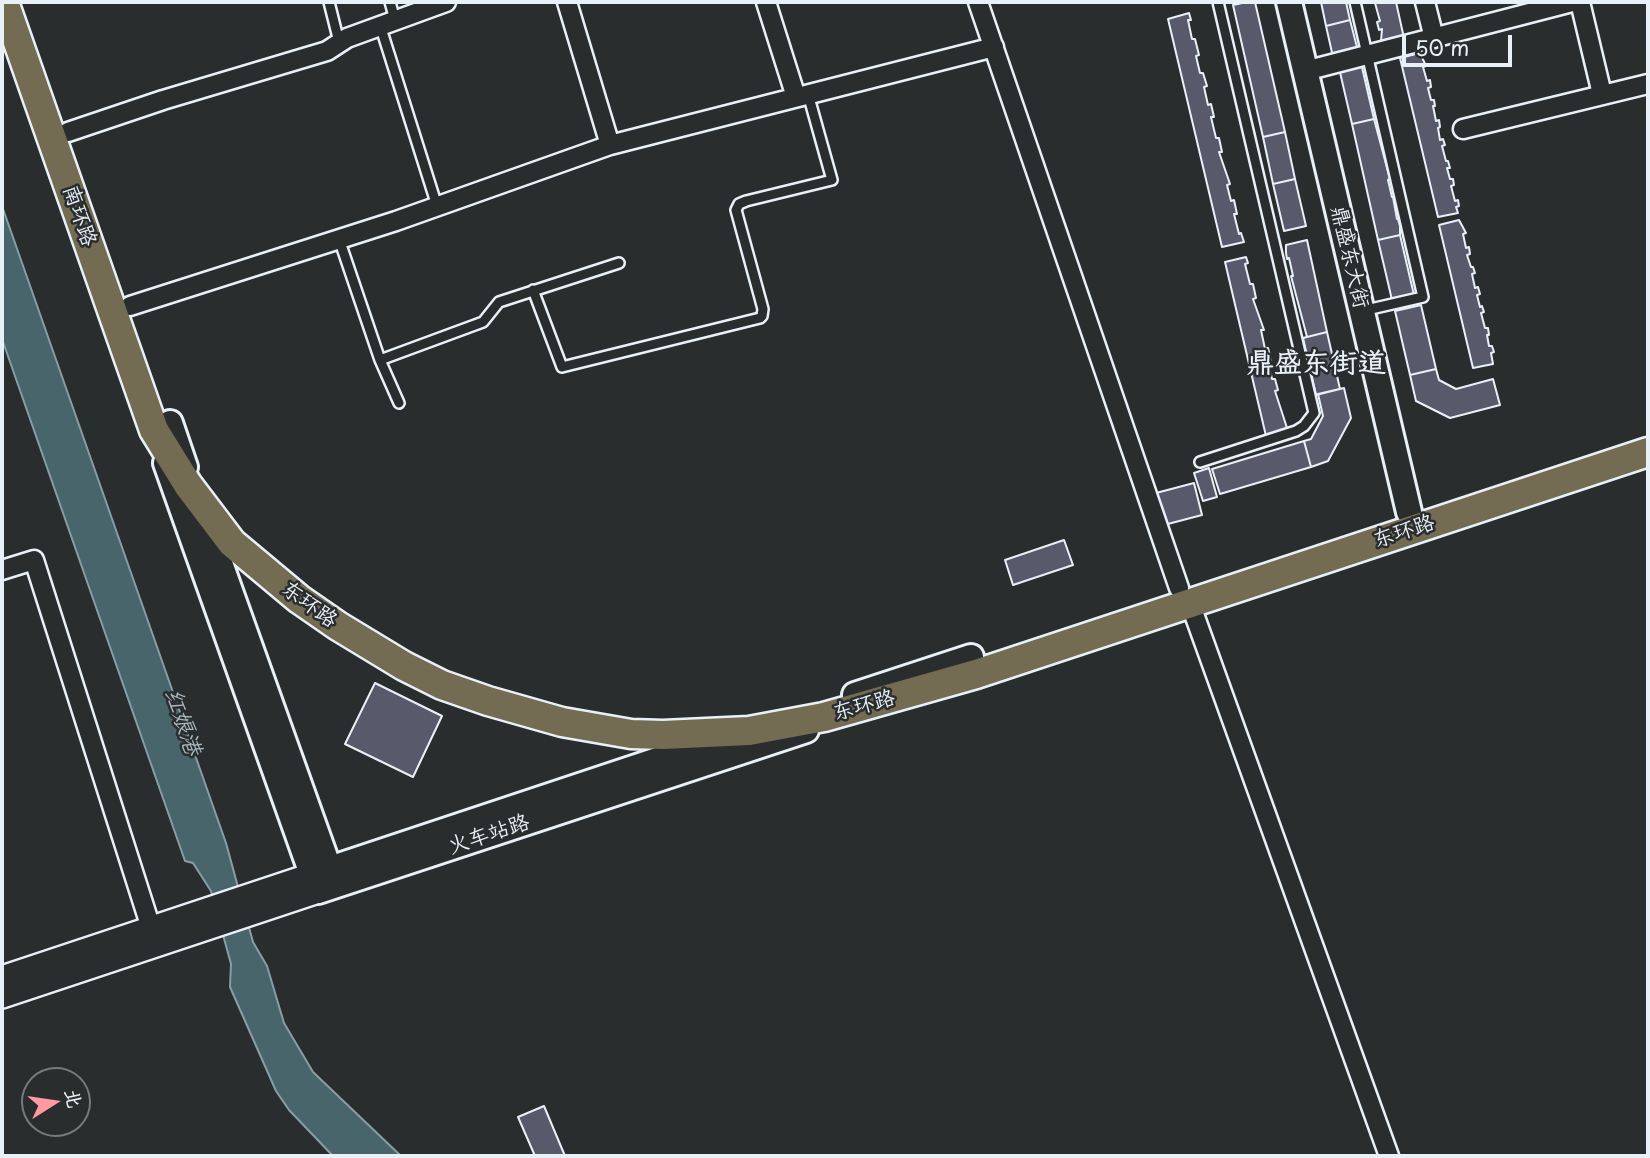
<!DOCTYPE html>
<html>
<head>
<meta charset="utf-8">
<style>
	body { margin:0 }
	#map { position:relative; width:1650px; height:1158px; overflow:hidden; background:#2a2d2e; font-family:"Playpen Sans","LXGW WenKai TC",sans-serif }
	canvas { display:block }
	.frame { position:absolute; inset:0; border:4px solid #e8f1f8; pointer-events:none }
	.north { position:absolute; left:21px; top:1067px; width:70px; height:70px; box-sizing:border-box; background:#2a2d2e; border:2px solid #767b7f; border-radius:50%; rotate:78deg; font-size:19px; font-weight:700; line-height:28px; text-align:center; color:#e8f1f8 }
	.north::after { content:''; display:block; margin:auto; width:24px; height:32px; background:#ff9aa2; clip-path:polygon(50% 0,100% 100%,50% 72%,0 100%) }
	.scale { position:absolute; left:1402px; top:35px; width:110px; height:32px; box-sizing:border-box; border:4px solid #e8f1f8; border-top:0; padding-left:9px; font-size:21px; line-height:24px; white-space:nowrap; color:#e8f1f8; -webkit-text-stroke:5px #2a2d2e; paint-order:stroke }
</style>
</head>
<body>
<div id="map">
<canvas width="1650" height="1158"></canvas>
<div class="frame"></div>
<div class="north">北</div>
<div class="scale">50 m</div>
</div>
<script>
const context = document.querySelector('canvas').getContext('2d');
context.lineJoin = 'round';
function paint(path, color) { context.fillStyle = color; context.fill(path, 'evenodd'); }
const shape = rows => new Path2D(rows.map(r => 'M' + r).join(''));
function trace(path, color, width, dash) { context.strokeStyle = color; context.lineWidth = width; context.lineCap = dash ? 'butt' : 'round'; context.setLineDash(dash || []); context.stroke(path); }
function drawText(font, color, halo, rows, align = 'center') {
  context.font = font + ' "Playpen Sans","LXGW WenKai TC",sans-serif'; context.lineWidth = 5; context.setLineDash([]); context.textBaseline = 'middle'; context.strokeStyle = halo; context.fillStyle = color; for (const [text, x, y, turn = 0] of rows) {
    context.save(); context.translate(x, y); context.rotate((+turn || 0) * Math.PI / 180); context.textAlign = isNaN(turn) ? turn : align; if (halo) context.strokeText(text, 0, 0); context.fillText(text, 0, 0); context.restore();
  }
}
const water = shape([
	[2,206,226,843,253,942,267,966,284,1023,313,1072,401,1156,333,1156,289,1110,276,1091,230,987,231,964,211,891,193,863,185,861,2,339,2,206]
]);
const building = shape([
	[1247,2,1255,2,1285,132,1263,137,1233,5,1247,2],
	[1321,2,1346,2,1350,20,1326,26,1321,2],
	[1372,2,1396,2,1404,38,1381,41,1382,29,1379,30,1377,22,1380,21,1375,3,1372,2],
	[1189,13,1191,20,1188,20,1192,39,1195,39,1199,55,1196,56,1200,73,1203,73,1207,86,1204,87,1208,105,1211,104,1214,117,1211,117,1216,138,1219,138,1222,152,1219,152,1230,184,1227,185,1231,201,1234,200,1237,214,1234,214,1239,234,1241,233,1244,242,1222,247,1168,19,1189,13],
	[1350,20,1358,51,1333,57,1326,26,1350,20],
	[1420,53,1426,66,1423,67,1427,81,1430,80,1431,87,1428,88,1431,100,1434,100,1435,106,1433,106,1436,121,1439,120,1440,127,1438,128,1440,140,1443,139,1445,145,1442,146,1446,161,1448,161,1450,168,1447,168,1450,179,1453,179,1454,185,1451,186,1455,201,1458,200,1459,206,1456,207,1458,213,1438,217,1400,58,1420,53],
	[1361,63,1374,119,1352,124,1339,68,1361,63],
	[1374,119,1390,179,1388,180,1392,197,1393,197,1397,219,1398,219,1400,226,1400,235,1378,240,1352,124,1374,119],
	[1285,132,1295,179,1273,184,1263,137,1285,132],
	[1295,179,1306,226,1284,231,1273,184,1295,179],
	[1459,220,1466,233,1463,234,1466,248,1469,247,1470,254,1467,255,1471,267,1473,267,1475,273,1472,274,1475,288,1478,287,1480,294,1477,295,1480,307,1482,306,1484,312,1481,313,1485,328,1488,328,1489,335,1487,335,1489,346,1492,346,1494,352,1491,353,1493,364,1473,368,1439,225,1459,220],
	[1400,235,1414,295,1392,300,1378,240,1400,235],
	[1307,240,1327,332,1307,337,1291,276,1293,276,1289,258,1287,259,1286,253,1286,245,1307,240],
	[1246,257,1248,263,1245,264,1250,284,1253,284,1256,298,1253,299,1264,330,1261,330,1265,349,1268,348,1271,360,1268,361,1272,379,1275,379,1278,390,1275,391,1288,431,1266,436,1225,262,1246,257],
	[1421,305,1436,369,1410,375,1395,311,1421,305],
	[1327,332,1340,389,1316,395,1303,338,1327,332],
	[1436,369,1439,380,1456,389,1493,379,1500,405,1450,418,1416,401,1410,375,1436,369],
	[1344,388,1351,418,1328,461,1311,467,1304,441,1311,439,1323,416,1318,394,1344,388],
	[1304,441,1311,467,1220,494,1212,469,1304,441],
	[1209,468,1217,497,1203,501,1194,473,1209,468],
	[1194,483,1202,515,1164,525,1156,493,1194,483],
	[1064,540,1073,565,1013,585,1005,560,1064,540],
	[375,683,442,716,413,777,345,744,375,683],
	[544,1106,565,1156,535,1156,518,1117,544,1106]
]);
const service = shape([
	[329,2,339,42],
	[390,2,395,20],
	[1355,2,1423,297,1362,311],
	[380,25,437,206],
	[339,239,380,360,399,403],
	[533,290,562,367,760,318,762,316,763,309,736,210,739,204,746,201,832,180,808,94],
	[380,360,483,322,499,302,619,263],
	[1200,462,1296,431,1304,426,1314,413,1218,2]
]);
const minor = shape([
	[567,2,610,145],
	[766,2,796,97],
	[978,2,1179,588],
	[1425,2,1434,38],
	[1580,2,1602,94],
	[1305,71,1572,2],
	[1463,129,1648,84],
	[68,132,163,100,327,51,347,38,446,2],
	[130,306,396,221,610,145,994,47],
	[2,570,34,560,151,928],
	[1190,603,1389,1156]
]);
const tertiary = shape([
	[2,978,312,875],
	[2,996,318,891]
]);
const secondary = shape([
	[1289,2,1409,512],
	[170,423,185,467],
	[166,463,318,891,806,730],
	[200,507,335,885],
	[855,695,971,657],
	[312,875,727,737]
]);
const primary = shape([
	[4,2,154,430,188,485,232,543,299,599,338,626,404,666,442,685,488,701,562,722,631,734,663,735,749,731,824,717,976,674,1648,452]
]);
const streetNames = [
	["南环路",79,216,71],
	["鼎盛东大街",1349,257,77],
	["东环路",1404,532,-18],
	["东环路",309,605,36],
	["东环路",864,706,-15],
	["火车站路",489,835,-18]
];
const waterNames = [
	["红娘港",182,722,71]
];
const districtNames = [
	["鼎盛东街道",1316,364]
];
paint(water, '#48656c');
trace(water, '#889da4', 2);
paint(building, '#585a6c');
trace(building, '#e8f1f8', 2);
trace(service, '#e8f1f8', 14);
trace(minor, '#e8f1f8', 23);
trace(tertiary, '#e8f1f8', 28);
trace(secondary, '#e8f1f8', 30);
trace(primary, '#e8f1f8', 33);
trace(service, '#2a2d2e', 9);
trace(minor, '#2a2d2e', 18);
trace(tertiary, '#2a2d2e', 23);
trace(secondary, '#2a2d2e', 24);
trace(primary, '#736b52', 28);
drawText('21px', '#e8f1f8', '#2a2d2e', streetNames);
drawText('italic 23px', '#a8b9c0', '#2a2d2e', waterNames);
drawText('bold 28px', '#e8f1f8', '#2a2d2e', districtNames);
</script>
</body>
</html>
